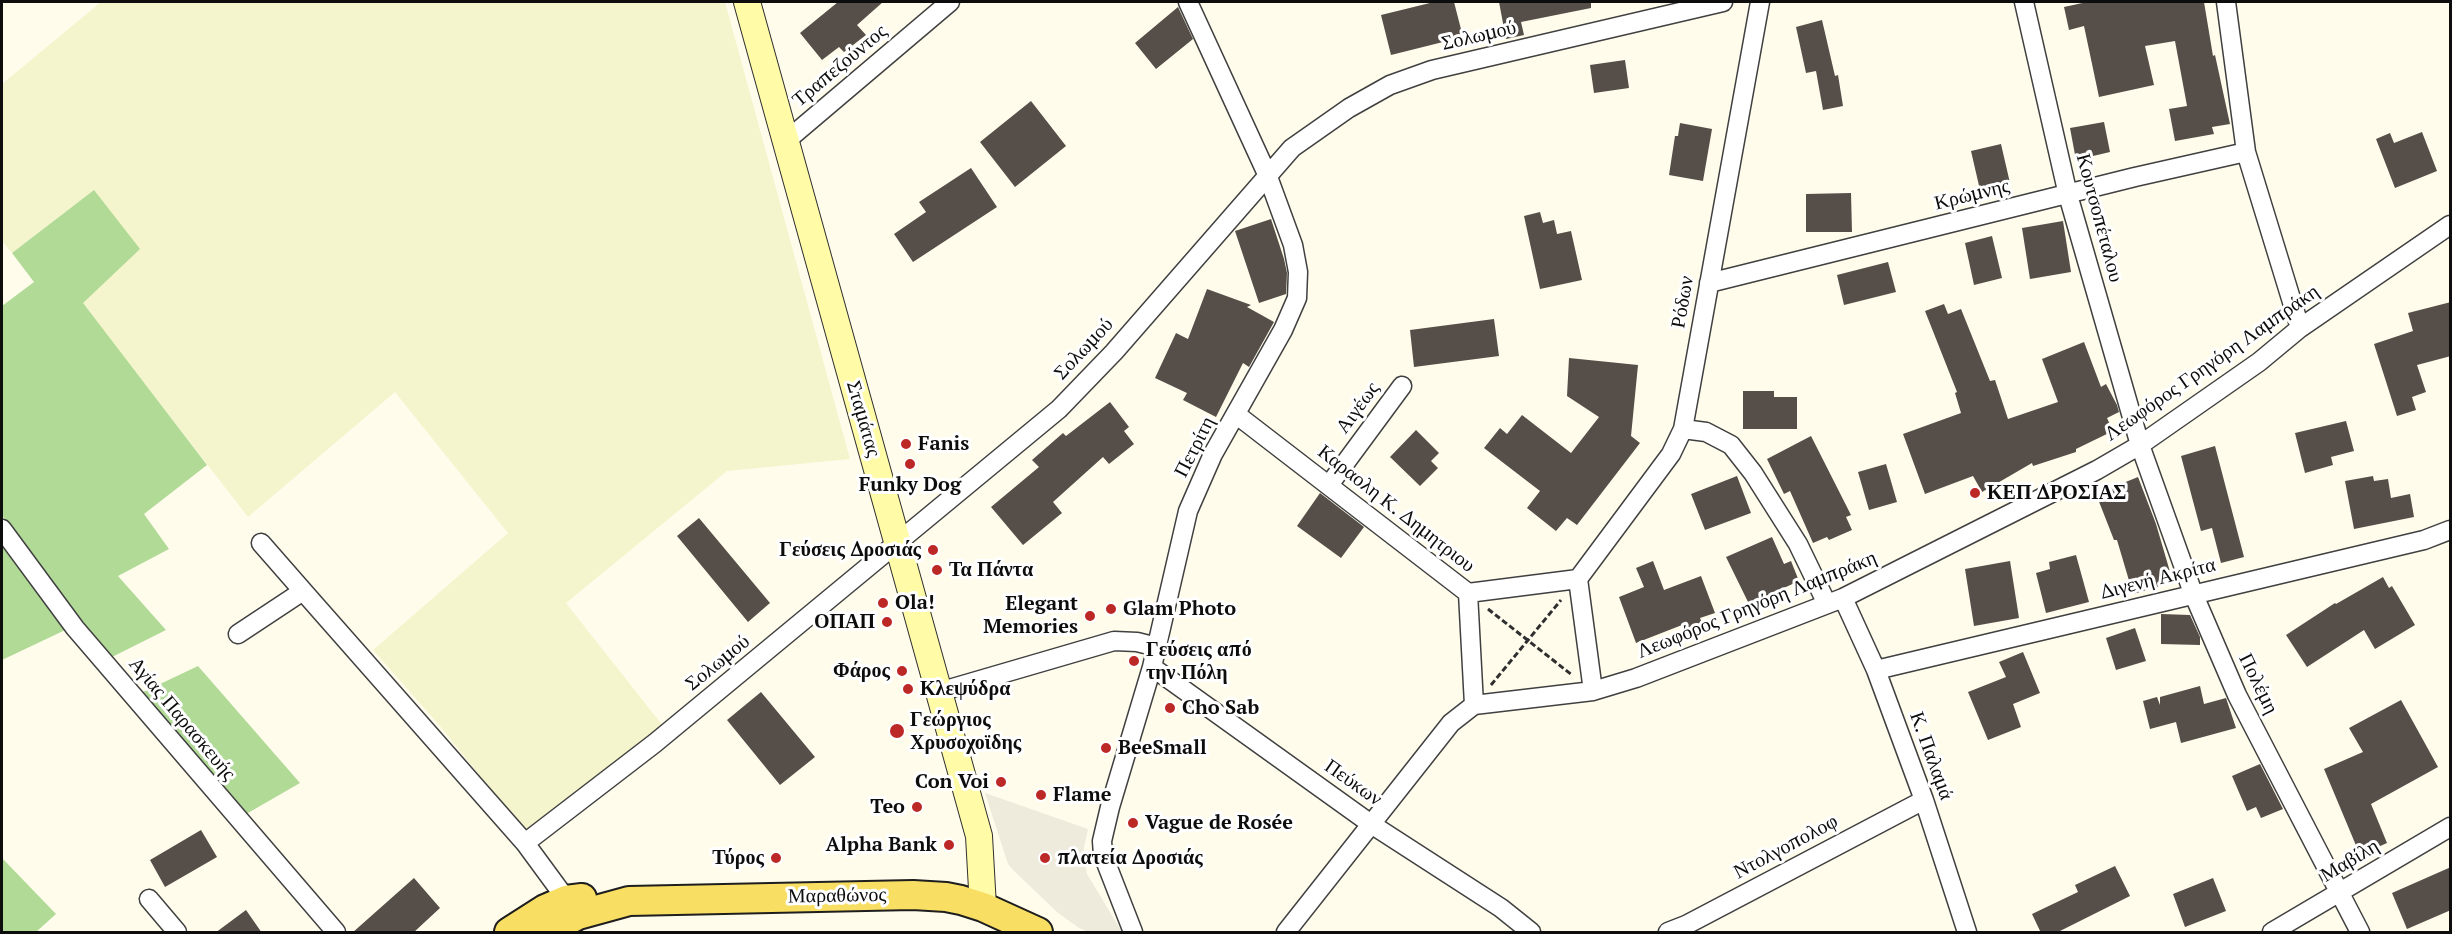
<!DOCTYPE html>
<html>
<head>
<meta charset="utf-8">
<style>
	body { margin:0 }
	#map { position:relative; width:2452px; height:934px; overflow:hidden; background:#fffcec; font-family:"PT Serif",serif }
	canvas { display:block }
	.frame { position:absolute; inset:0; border:3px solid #0d0d0d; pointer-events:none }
</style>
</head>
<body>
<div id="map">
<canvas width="2452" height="934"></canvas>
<div class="frame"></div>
</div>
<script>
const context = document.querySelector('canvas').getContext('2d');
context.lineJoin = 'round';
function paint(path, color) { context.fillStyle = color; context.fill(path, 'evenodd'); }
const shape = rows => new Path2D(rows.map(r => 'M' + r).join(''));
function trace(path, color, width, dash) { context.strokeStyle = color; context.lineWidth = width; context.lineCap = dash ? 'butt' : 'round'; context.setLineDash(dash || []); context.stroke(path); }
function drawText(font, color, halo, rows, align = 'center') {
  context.font = font + ' "PT Serif",serif'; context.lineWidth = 6; context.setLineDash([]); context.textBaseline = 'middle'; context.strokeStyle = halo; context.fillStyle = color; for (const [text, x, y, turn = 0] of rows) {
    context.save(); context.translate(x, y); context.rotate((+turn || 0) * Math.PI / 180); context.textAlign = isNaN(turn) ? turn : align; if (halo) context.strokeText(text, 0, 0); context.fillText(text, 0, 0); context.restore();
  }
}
const farmland = shape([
	[101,2,725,2,850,459,727,471,566,603,663,726,525,832,440,726,373,650,508,533,395,392,248,517,82,303,94,190,12,253,2,241,2,84]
]);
const forest = shape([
	[94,190,140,249,83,303,207,465,144,514,169,549,118,576,166,630,110,658,80,623,2,660,2,531,10,527,2,515,2,306,34,282,12,253],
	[198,666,300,783,241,817,139,694],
	[2,858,56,914,36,932,2,932]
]);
const plaza = shape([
	[985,793,1088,829,1083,852,1087,874,1122,932,1089,932,1079,928,1057,912,1013,870,1008,864]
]);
const building = shape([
	[838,2,883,2,857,25,866,35,844,52,839,47,822,60,800,33],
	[1434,2,1454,2,1463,37,1391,55,1381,15],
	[1499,2,1591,2,1591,8,1521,22,1524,35,1506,39],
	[2087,2,2204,2,2213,56,2215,55,2230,124,2212,127,2214,134,2175,141,2169,109,2187,106,2175,41,2145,46,2154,85,2099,97,2084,26,2069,30,2064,7],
	[1178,7,1193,39,1156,69,1135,43],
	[1822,20,1835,76,1838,75,1843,106,1823,110,1816,71,1806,73,1796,27],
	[1625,60,1629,88,1594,93,1590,65],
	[1031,101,1066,146,1015,187,980,142],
	[2104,122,2110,152,2076,160,2070,128],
	[1680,123,1712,129,1703,181,1669,175,1675,136,1678,136],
	[2422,132,2437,171,2395,188,2376,139,2390,133,2394,143],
	[2001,144,2010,183,1980,190,1971,151],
	[971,168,997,207,913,262,894,234,926,212,919,202],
	[1851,193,1852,232,1806,232,1806,194],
	[1540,212,1543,223,1554,220,1557,234,1571,231,1582,280,1540,289,1524,216],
	[1271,219,1284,259,1287,273,1286,294,1259,303,1235,231],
	[2063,221,2071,272,2030,279,2022,228],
	[1992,236,2002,278,1974,285,1965,243],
	[1888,262,1896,292,1844,305,1837,275],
	[1207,289,1251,305,1247,307,1274,322,1249,367,1243,363,1216,417,1183,400,1187,393,1155,378,1176,333,1188,339],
	[2451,302,2451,356,2417,365,2426,392,2412,397,2416,410,2397,416,2374,344,2413,331,2408,313],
	[1944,304,1948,314,1961,309,1990,381,1995,380,2008,419,2058,402,2042,359,2084,342,2101,387,2106,384,2117,405,2119,412,2107,418,2113,431,2076,449,2076,452,2033,466,2032,463,1982,492,1973,476,1925,494,1903,434,1961,413,1955,393,1957,392,1925,311],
	[1494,319,1499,356,1414,367,1410,330],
	[1569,358,1638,365,1631,436,1640,443,1577,525,1567,518,1556,531,1527,508,1540,491,1484,448,1500,428,1507,434,1522,415,1571,453,1599,417,1567,396],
	[1743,391,1774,391,1774,397,1797,397,1797,429,1743,429],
	[1110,402,1129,427,1124,431,1134,444,1109,464,1103,457,1053,502,1062,513,1023,545,991,507,1039,467,1032,460,1063,433,1066,436],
	[2346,421,2354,451,2331,457,2333,465,2305,473,2295,433],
	[1416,430,1439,453,1431,461,1438,468,1420,486,1390,457],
	[1811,436,1851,515,1846,517,1852,530,1829,540,1827,537,1813,543,1790,491,1784,494,1767,459],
	[2215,446,2244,557,2221,563,2212,528,2201,531,2181,456],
	[1886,464,1897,502,1869,510,1858,472],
	[1737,476,1751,513,1705,530,1691,494],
	[2373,476,2374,481,2388,479,2391,498,2410,494,2414,517,2354,529,2345,481],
	[2138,477,2156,524,2173,582,2133,594,2117,540,2114,540,2096,494],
	[1320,493,1364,527,1341,558,1297,526],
	[699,518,770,603,748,622,677,536],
	[1772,537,1784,564,1791,561,1799,581,1749,604,1726,557],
	[2076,555,2089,602,2046,613,2036,573,2050,569,2049,562],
	[1653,561,1664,590,1701,576,1715,613,1700,618,1702,623,1684,630,1682,625,1636,643,1619,597,1644,587,1636,568],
	[2010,561,2019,618,1974,626,1965,569],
	[2383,577,2389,588,2392,586,2415,625,2375,649,2364,630,2307,667,2286,635,2335,603,2336,604],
	[2161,614,2190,615,2200,637,2200,645,2161,644],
	[2135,628,2146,661,2116,670,2106,638],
	[2023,652,2040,693,2013,704,2021,727,1988,740,1968,692,2006,677,1999,662],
	[2200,686,2204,704,2226,698,2236,728,2181,743,2176,722,2150,729,2143,701,2157,697,2160,705,2160,697],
	[761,692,815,757,780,785,727,720],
	[2401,700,2438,767,2371,804,2387,843,2360,855,2324,769,2363,752,2349,728],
	[2260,764,2283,809,2261,818,2256,807,2247,811,2232,776],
	[201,830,217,857,165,887,150,860],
	[2115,866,2130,896,2056,933,2041,933,2032,914,2078,892,2075,885],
	[2451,867,2451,910,2407,929,2392,893],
	[414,878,440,908,413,933,352,933],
	[2213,878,2226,911,2185,927,2173,894],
	[246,910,262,933,215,933]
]);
const path = shape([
	[1488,609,1572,675],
	[1491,685,1561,600]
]);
const street = shape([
	[2024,2,2068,195,2140,445,2193,593,2237,695,2360,932],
	[2226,2,2246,152,2300,328],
	[786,141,950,2],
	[1709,283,2135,177,2246,152],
	[1237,415,1468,593,1578,579],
	[1683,429,1706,432,1731,445,1753,473,1798,544,1827,604],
	[1329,485,1402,386],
	[2,529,75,628,336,932],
	[261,543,303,591],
	[1578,579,1671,454,1683,429,1760,2],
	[1578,579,1593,691],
	[1468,593,1474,705],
	[1843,598,1876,670,1924,800,1967,932],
	[238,634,303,591,525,843,572,907],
	[1152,667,1371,824,1501,908,1531,932],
	[1876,670,2424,540,2450,530],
	[939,692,1114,641,1137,642,1157,647],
	[525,843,655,743,1059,409,1114,352,1292,148,1349,108,1390,85,1432,70,1723,2],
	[149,899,177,932],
	[1133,932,1103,855,1102,841,1110,807,1152,667,1188,511,1213,454,1283,330,1297,298,1298,272,1293,245,1267,174,1188,2],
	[1286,932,1451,723,1474,705,1593,691,1636,678,1843,598,2097,470,2140,445,2259,362,2300,328,2450,225],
	[1668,932,1686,925,1924,800],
	[2272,932,2450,827]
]);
const secondary = shape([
	[747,2,979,836,983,907]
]);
const primary = shape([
	[509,932,545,909,566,900,582,898],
	[546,932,578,915,629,901,913,895,946,897,961,900,983,907,1038,932]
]);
const markers = [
	[906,444,6,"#bc2825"],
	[910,464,6,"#bc2825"],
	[1975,493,6,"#bc2825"],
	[933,550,6,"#bc2825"],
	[937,570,6,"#bc2825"],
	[883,603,6,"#bc2825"],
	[1111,609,6,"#bc2825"],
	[1090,616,6,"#bc2825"],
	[887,622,6,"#bc2825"],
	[1134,661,6,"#bc2825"],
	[902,671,6,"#bc2825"],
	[908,689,6,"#bc2825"],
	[1170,708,6,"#bc2825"],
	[897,731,8,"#bc2825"],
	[1106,748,6,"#bc2825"],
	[1001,782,6,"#bc2825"],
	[1041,795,6,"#bc2825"],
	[917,807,6,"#bc2825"],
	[1133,823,6,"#bc2825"],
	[949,845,6,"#bc2825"],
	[776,858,6,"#bc2825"],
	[1045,858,6,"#bc2825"]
];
const streetNames = [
	["Σολωμού",1479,36,-13],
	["Τραπεζούντος",840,66,-40],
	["Κρώμνης",1972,195,-14],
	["Κουτσοπέταλου",2099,218,75],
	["Ρόδων",1683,302,-80],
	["Σολωμού",1084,349,-47],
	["Λεωφόρος Γρηγόρη Λαμπράκη",2212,363,-35],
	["Αιγέως",1358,408,-54],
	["Σταμάτας",863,419,74],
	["Πετρίτη",1195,447,-63],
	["Καραολη Κ. Δημητριου",1396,509,38],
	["Διγενή Ακρίτα",2158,579,-14],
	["Λεωφόρος Γρηγόρη Λαμπράκη",1757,605,-22],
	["Σολωμού",718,663,-39],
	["Πολέμη",2258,684,64],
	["Αγίας Παρασκευής",182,719,50],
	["Κ. Παλαμά",1931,756,70],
	["Πεύκων",1353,783,35],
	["Ντολγοπολοφ",1786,847,-28],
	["Μαβίλη",2350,861,-31],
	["Μαραθώνος",837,896,-1]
];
const poiNames = [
	["Fanis",918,444],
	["Funky Dog",910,485,"center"],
	["ΚΕΠ ΔΡΟΣΙΑΣ",1987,493],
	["Γεύσεις Δροσιάς",921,550,"right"],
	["Τα Πάντα",949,570],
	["Ola!",895,603],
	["Elegant",1078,604,"right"],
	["Memories",1078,627,"right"],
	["Glam Photo",1123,609],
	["ΟΠΑΠ",875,622,"right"],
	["Γεύσεις από",1146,650],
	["την Πόλη",1146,673],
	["Φάρος",890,671,"right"],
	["Κλεψύδρα",920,689],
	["Cho Sab",1182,708],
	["Γεώργιος",910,720],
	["Χρυσοχοϊδης",910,743],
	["BeeSmall",1118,748],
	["Con Voi",989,782,"right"],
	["Flame",1053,795],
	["Teo",905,807,"right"],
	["Vague de Rosée",1145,823],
	["Alpha Bank",937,845,"right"],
	["Τύρος",764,858,"right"],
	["πλατεία Δροσιάς",1057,858]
];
paint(farmland, '#f4f4cd');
paint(forest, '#b0da96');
paint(plaza, '#eeeadc');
paint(building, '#554e49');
trace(street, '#404040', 21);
trace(secondary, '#2f2f2f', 28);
trace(primary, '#1e1e1e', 32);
trace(path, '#2f2f2f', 3, [6, 3]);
trace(street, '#fff', 18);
trace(secondary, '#fffba7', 26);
trace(primary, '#f8de63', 28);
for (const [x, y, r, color] of markers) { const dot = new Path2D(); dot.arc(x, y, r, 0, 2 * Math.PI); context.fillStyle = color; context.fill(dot); trace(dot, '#fff', 2); }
drawText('20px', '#0d0d0d', '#fff', streetNames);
drawText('bold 20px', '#0d0d0d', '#fff', poiNames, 'left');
</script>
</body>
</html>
